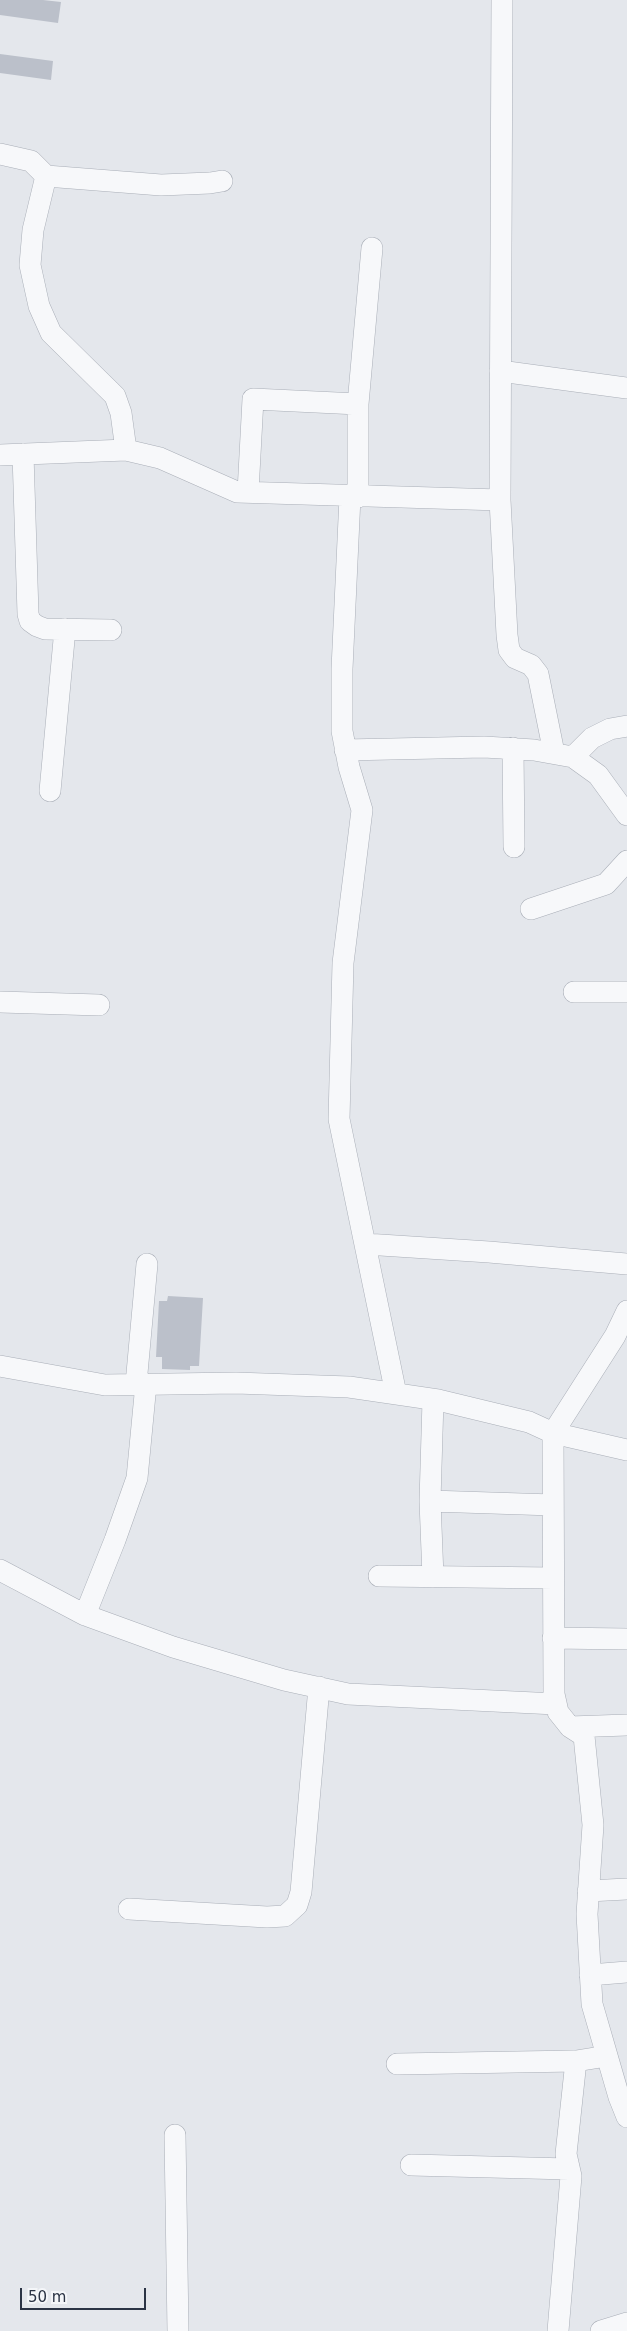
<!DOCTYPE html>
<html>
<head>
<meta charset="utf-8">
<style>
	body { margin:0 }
	#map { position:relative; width:627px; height:2331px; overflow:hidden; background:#e4e7ec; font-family:"DejaVu Sans",sans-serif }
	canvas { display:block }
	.scale { position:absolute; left:20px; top:2288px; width:126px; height:22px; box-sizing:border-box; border:2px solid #2b3445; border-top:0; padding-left:6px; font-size:15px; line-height:18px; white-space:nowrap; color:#2b3445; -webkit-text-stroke:4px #f4f6f9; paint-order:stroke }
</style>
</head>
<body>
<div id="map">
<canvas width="627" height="2331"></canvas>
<div class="scale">50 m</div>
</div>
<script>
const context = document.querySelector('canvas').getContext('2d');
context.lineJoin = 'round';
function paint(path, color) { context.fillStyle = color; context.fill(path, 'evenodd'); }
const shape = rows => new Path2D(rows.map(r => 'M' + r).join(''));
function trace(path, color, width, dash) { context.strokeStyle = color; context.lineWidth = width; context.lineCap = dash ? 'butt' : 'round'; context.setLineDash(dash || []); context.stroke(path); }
const building = shape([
	[0,0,43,0,61,2,58,23,0,15],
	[0,54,53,61,51,80,0,73],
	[168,1296,203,1298,199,1366,190,1366,190,1370,162,1369,162,1357,156,1357,159,1301,167,1301]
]);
const minor = shape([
	[502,0,500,500,507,635,509,650,515,658,531,665,538,674,554,753],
	[0,154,31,161,46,176,33,230,30,265,39,306,51,333,115,396,121,413,126,450],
	[46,176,161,185,210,183,222,181],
	[500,371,627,388],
	[23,454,28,614,30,621,37,626,45,629,111,630],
	[0,455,126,450,160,458,237,492,500,500],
	[248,492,253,399,358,404],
	[350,497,342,669,342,731,349,767,362,810,343,963,339,1119,396,1394],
	[358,497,358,404,372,248],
	[513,748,514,847],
	[345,750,484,747,534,750,573,757,598,775,627,815],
	[573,757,592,738,610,729,627,726],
	[50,791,65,629],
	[531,909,606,884,627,861],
	[574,992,627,992],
	[0,1002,99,1005],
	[365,1244,489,1252,627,1264],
	[627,1311,615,1336,553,1433,627,1450],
	[0,1366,105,1385,236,1383,349,1387,438,1400,529,1422,553,1433,554,1694,558,1712,570,1727,584,1736,593,1825,587,1914,592,2004,619,2097,627,2117],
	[136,1384,147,1264],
	[430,1501,553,1505],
	[0,1570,85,1615,115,1540,137,1478,146,1384],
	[379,1576,553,1578],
	[433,1577,430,1501,433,1400],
	[85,1615,173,1647,284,1680,348,1694,556,1704],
	[553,1638,627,1639],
	[570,1727,627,1725],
	[588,1891,627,1889],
	[129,1909,267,1917,285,1916,297,1905,301,1892,319,1687],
	[590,1975,627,1972],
	[397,2064,576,2061],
	[175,2135,178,2331],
	[411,2165,569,2169],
	[558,2331,571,2176,566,2154,576,2061,607,2056],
	[601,2331,627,2323]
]);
paint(building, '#bbc0ca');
trace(minor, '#a9aeb7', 22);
trace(minor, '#f7f8fa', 21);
</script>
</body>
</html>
